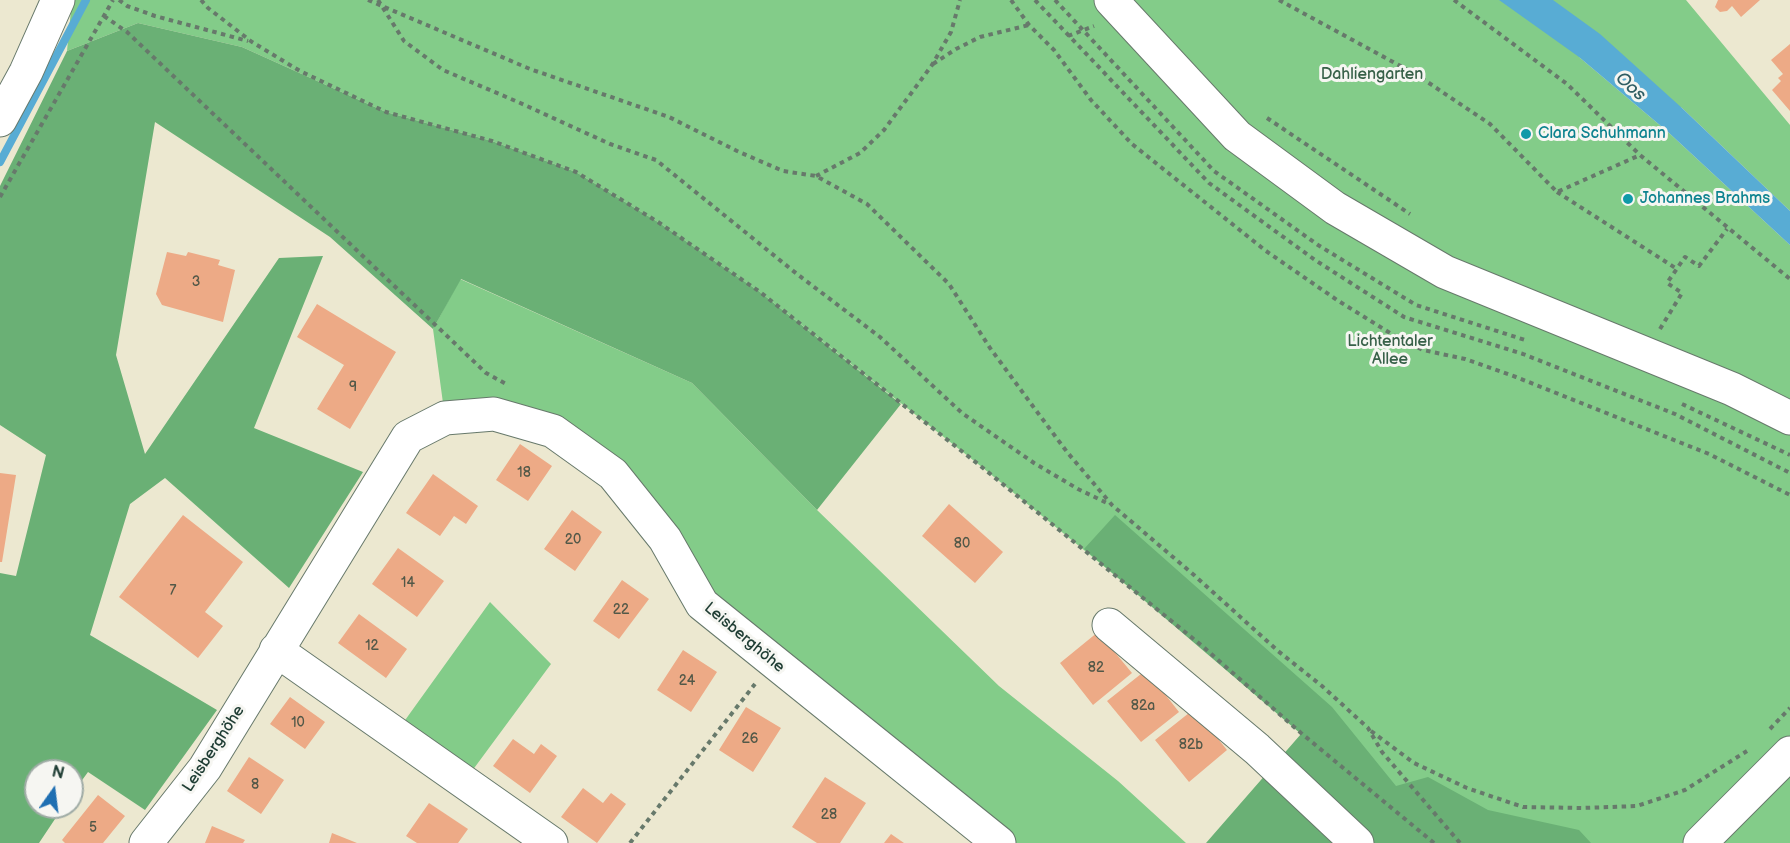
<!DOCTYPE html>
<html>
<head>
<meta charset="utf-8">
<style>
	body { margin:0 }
	#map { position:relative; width:1790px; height:843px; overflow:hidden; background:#ece8d0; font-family:"Balsamiq Sans",sans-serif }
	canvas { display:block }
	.north { position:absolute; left:24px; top:759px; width:60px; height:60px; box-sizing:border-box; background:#f6f6f2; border:2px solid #a0aca6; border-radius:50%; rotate:14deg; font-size:16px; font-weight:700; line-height:24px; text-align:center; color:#1f3d34 }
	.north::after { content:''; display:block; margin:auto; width:21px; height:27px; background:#1f6fb2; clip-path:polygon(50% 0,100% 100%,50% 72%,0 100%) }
</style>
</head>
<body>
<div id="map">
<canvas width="1790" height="843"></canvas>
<div class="north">N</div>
</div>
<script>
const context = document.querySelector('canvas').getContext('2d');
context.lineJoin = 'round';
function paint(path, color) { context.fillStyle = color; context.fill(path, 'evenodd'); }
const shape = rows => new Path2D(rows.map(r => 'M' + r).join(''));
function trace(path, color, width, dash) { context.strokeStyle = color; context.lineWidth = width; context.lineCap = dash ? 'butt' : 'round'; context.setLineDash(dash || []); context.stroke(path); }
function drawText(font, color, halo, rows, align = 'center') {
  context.font = font + ' "Balsamiq Sans",sans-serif'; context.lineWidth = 6; context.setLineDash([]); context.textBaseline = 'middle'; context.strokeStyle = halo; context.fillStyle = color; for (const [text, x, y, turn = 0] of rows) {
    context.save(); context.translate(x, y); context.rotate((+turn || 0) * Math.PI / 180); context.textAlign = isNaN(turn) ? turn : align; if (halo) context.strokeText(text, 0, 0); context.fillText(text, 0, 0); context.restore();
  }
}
const green = shape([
	[72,0,1686,0,1790,125,1790,211,1682,108,1579,57,1668,132,1790,245,1790,843,1432,843,1201,645,978,464,760,292,658,222,576,172,492,141,386,112,242,47,138,23,67,51],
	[460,279,692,383,817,510,999,686,1118,781,1186,843,999,843,772,662,665,539,553,431,445,418,433,329],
	[490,602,551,664,472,771,403,723]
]);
const forest = shape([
	[138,23,242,47,386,112,492,141,576,172,658,222,760,292,901,404,817,510,692,383,461,279,433,329,330,237,155,122,116,355,145,454,279,258,323,256,254,428,363,472,289,588,165,478,130,504,90,635,217,710,145,810,88,772,72,794,72,771,36,771,36,807,63,807,39,843,0,843,0,573,16,576,46,455,0,425,0,186,67,51],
	[1115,515,1332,707,1396,786,1428,777,1488,810,1579,830,1591,843,1206,843,1301,734,1084,549]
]);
const water = shape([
	[1499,0,1553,0,1600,34,1682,108,1790,211,1790,245,1668,132,1579,57]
]);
const stream = shape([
	[0,162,86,0]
]);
const building = shape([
	[1718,0,1760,0,1741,17,1732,6,1727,11,1720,12,1715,7],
	[1790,44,1790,111,1772,90,1781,81,1778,78,1783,74,1771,60],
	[167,252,186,256,188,252,220,260,218,265,235,270,223,322,162,305,156,294],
	[317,304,396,352,350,429,317,409,344,365,297,337],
	[520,444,552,466,528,501,496,480],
	[0,473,16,475,2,562,0,562],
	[433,474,478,506,466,524,454,516,440,536,406,513],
	[949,504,1003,552,975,583,922,536],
	[572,510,602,532,575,571,544,549],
	[183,515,243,562,205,612,223,626,198,658,119,597],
	[398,548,444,581,417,617,372,584],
	[622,580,649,599,619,639,593,621],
	[359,614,407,649,386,678,338,643],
	[1098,632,1132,673,1093,705,1060,663],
	[683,650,717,672,691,712,657,690],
	[1146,670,1179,712,1141,742,1107,701],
	[290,697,325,722,305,749,270,724],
	[746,707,781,728,753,772,719,750],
	[1194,709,1227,750,1189,782,1155,740],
	[513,739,534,754,541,744,557,756,530,793,493,766],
	[249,757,284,780,261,814,227,791],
	[825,777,866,803,840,843,817,843,792,827],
	[583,788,603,803,611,793,626,804,597,843,561,817],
	[98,795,125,816,103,843,65,843,62,840],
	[429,803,468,829,458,843,417,843,406,836],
	[212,826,245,840,243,843,205,843],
	[332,833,357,843,329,843],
	[891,834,904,843,884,843]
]);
const path = shape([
	[119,0,127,6,155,16,248,41],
	[201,0,208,8,252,42,300,71,386,112,492,141,576,172,658,222,760,292,978,464,1201,645,1301,733,1434,843],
	[368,0,530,69,669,117,737,151,783,171,816,176,867,204,949,284,990,348,1032,405,1067,452,1112,505,1194,575,1278,651,1322,686,1368,728,1382,752,1460,843],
	[378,0,404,41,443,70,518,102,610,144,656,160,797,274,880,337,962,413,1034,463,1078,489,1109,504],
	[1011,0,1029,25,1054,50,1091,100,1132,144,1266,251,1337,300,1398,338,1423,350,1465,359,1516,377,1709,454,1790,495],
	[1035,0,1209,183,1315,260,1404,317,1523,354,1675,414,1790,473],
	[1055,0,1214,171,1318,245,1416,305,1528,341],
	[1279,0,1417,75,1490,124,1557,192,1640,155],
	[1454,0,1567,84,1640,155,1790,279],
	[104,16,127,32,486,373,508,385],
	[1068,36,1094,26],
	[933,64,956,49,980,37,1029,25],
	[1267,118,1410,214],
	[816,176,860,153,884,130,932,65,951,32,960,0],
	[1557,192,1677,269],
	[0,197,113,0],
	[1660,329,1682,293,1667,283,1685,257,1699,266,1727,229],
	[1682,404,1790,455],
	[1770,729,1790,708],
	[1371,731,1414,763,1467,788,1523,807,1582,808,1637,806,1685,790,1747,751],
	[630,843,755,684]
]);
const minor = shape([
	[1111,0,1237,136,1335,208,1445,272,1732,389,1790,418],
	[0,120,26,72,58,0],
	[1109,625,1257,749,1357,843],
	[276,650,551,843],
	[146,843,205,768,408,437,445,418,494,414,553,431,613,474,665,539,702,604,999,843],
	[1700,843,1790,753]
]);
const markers = [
	[1526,134,6,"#0f9aa8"],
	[1628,199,6,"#0f9aa8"]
];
const numberNames = [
	["3",196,282],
	["9",353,387],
	["18",524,473],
	["20",573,540],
	["80",962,544],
	["14",408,583],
	["7",173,591],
	["22",621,610],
	["12",372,646],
	["82",1096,668],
	["24",687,681],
	["82a",1143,706],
	["10",298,723],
	["26",750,739],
	["82b",1191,745],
	["8",255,785],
	["28",829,815],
	["5",93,828]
];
const parkNames = [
	["Dahliengarten",1372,75],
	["Lichtentaler",1390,342],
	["Allee",1390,360]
];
const cultureNames = [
	["Clara Schuhmann",1538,134],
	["Johannes Brahms",1640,199]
];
const streetNames = [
	["Leisberghöhe",744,638,40],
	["Leisberghöhe",214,749,-57]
];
const waterNames = [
	["Oos",1630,87,42]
];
paint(green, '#83cc89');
paint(forest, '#6ab075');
paint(water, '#58acd4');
trace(stream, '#58acd4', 8);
paint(building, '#edaa86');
trace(minor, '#67796b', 35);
trace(path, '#67796b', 4, [4.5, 4.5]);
trace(minor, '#fff', 33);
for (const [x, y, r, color] of markers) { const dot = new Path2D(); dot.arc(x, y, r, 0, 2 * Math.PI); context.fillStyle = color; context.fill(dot); trace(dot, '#f6f6f2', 2); }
drawText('14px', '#525848', null, numberNames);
drawText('16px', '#386149', '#f6f6f2', parkNames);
drawText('16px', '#0d838f', '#f6f6f2', cultureNames, 'left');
drawText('16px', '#1f3d34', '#f6f6f2', streetNames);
drawText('italic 18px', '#305e64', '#f6f6f2', waterNames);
</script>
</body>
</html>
